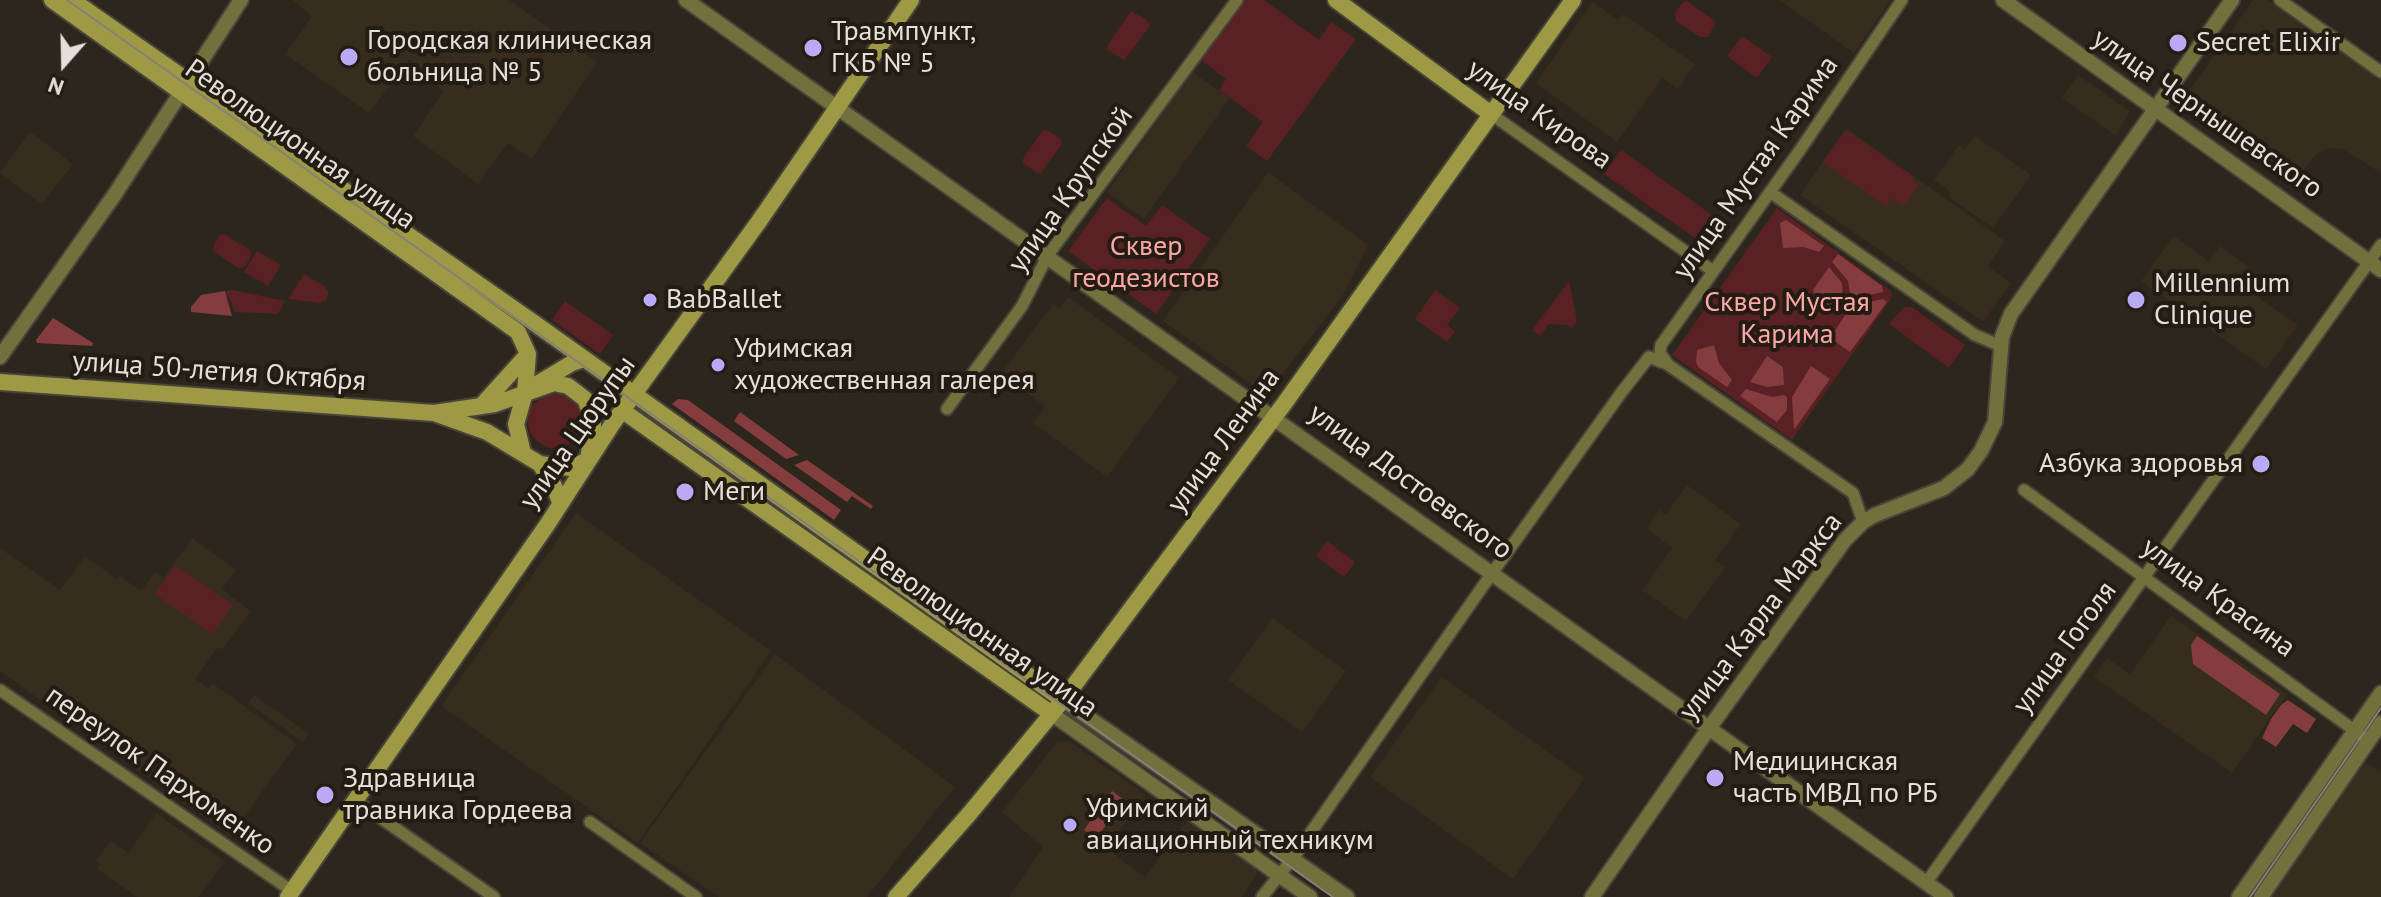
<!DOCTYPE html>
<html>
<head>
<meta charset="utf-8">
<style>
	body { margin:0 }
	#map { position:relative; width:2381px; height:897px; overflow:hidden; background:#2c261c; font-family:"PT Sans",sans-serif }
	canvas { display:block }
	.north { position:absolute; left:24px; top:24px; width:80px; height:80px; -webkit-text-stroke:6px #221c13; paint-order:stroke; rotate:200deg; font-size:22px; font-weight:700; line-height:32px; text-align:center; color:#e4dfd9 }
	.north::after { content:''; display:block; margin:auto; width:28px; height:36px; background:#e4dfd9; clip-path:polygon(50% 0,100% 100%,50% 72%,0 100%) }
</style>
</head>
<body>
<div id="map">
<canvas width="2381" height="897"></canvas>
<div class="north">N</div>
</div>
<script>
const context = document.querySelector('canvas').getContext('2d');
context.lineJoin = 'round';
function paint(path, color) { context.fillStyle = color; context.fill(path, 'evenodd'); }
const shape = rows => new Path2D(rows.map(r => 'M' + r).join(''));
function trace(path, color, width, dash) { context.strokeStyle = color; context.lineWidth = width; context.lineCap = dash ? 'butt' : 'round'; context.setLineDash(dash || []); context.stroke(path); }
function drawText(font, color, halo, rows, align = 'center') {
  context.font = font + ' "PT Sans",sans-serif'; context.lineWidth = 8; context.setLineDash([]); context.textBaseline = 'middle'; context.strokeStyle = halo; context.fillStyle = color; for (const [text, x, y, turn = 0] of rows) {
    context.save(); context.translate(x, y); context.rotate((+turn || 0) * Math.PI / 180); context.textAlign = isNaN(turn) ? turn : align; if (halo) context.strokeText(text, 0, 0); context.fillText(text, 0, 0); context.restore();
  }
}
const built = shape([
	[292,0,509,0,597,62,532,159,508,143,478,184,413,136,443,92,410,59,369,113,285,54,312,16],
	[1779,0,1891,0,1854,53],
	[2253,0,2268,0,2381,79,2381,173,2343,149,2330,148,2315,155,2292,187,2180,104],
	[1592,2,1618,20,1623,14,1695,64,1678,89,1662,78,1617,142,1536,83],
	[1192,72,1230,98,1144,219,1107,192],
	[2078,75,2130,111,2116,136,2062,98],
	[1846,128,2005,241,1988,266,2011,283,1983,322,1800,195],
	[30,132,73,164,42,204,0,173],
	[1975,136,2031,175,1993,228,1949,197,1951,192,1934,180,1959,145,1965,149],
	[1268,172,1368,245,1342,297,1270,390,1257,388,1163,321],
	[2174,236,2208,261,2220,246,2262,277,2252,293,2298,325,2266,369,2141,281],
	[1068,297,1179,378,1107,477,1033,423,1045,406,1001,374,1053,304,1059,309],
	[1687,485,1741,524,1715,560,1725,567,1686,621,1642,590,1672,548,1646,528,1659,510,1666,514],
	[576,513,771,651,638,843,441,706],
	[192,538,236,570,222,589,251,611,222,650,218,647,195,679,208,688,212,683,297,744,230,836,0,671,0,548,60,590,85,556,117,579,120,576,141,591,155,572,164,577],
	[2171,616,2287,694,2232,773,2094,677,2107,658,2130,674],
	[1272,618,1346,671,1302,732,1228,680],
	[775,654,955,787,867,897,719,897,640,843],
	[1442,677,1585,778,1513,879,1370,777],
	[254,695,309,734,303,742,248,703],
	[1058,741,1071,742,1146,795,1106,848,1145,877,1187,821,1255,868,1257,874,1242,897,1009,897,1043,847,1002,812],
	[2364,761,2381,773,2381,897,2269,897],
	[156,813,225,861,198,897,137,897,98,869,100,864,96,861,110,841,128,853]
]);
const green = shape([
	[1245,0,1264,0,1319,40,1331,22,1356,39,1267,161,1246,146,1263,122,1219,90,1226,79,1201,60],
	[1687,1,1716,22,1708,37,1700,37,1676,21,1675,13,1682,3],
	[1131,11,1147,20,1150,26,1124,60,1108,50,1107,46],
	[1742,36,1772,57,1757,78,1727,56],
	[1047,130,1061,139,1062,144,1041,173,1037,173,1023,163,1023,159,1042,131],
	[1846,130,1914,177,1913,181,1919,185,1907,202,1901,205,1892,198,1886,206,1823,162],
	[1621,150,1726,225,1709,248,1604,174],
	[1107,198,1146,226,1162,205,1210,239,1156,314,1068,251],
	[1777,208,1892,292,1891,299,1792,440,1672,355],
	[224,234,250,250,251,256,245,267,238,268,212,250,219,235],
	[257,251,281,265,268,286,244,272],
	[304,274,324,286,329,293,325,301,320,303,288,299],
	[1569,281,1577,321,1572,328,1567,325,1549,324,1540,336,1532,330],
	[233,290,285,301,278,314,235,312,226,291],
	[1435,290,1460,308,1447,325,1455,331,1447,342,1415,319],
	[565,301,613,335,600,354,552,320],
	[1904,307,1912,307,1965,345,1949,368,1889,324],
	'528 421a27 27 0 1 1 54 0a27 27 0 1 1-54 0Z',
	[1327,541,1355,562,1344,577,1316,556],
	[175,565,233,605,212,634,155,594]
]);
const forest = shape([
	[1786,220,1824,246,1819,252,1803,247,1783,248,1780,223],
	[1838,254,1882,286,1883,292,1851,299,1848,281,1832,262],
	[1829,267,1842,283,1843,302,1820,308,1813,290],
	[225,291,232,316,191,312,191,307,201,295],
	[1883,299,1887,302,1850,352,1830,338,1852,305],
	[53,318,93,343,92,346,37,343,36,340],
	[1714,345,1719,363,1732,380,1727,387,1698,367,1696,362,1697,350],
	[1767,356,1783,367,1784,385,1767,387,1750,382],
	[1811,366,1830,379,1794,430,1792,397],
	[1746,389,1772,397,1784,395,1787,397,1787,410,1777,422,1740,396],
	[678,399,688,400,841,510,834,520,672,404],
	[740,412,799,455,786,459,734,421],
	[807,460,873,506,871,509,852,496,847,502,794,465],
	[2197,636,2280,694,2266,715,2193,664,2191,645],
	[2288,700,2316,719,2307,733,2293,724,2276,747,2262,738,2271,719,2281,705],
	[1112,791,1124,800,1096,839,1084,830]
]);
const minor = shape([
	[2280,0,2381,72],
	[1491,114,1713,271],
	[1770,192,1975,335,2001,346],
	[1667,363,1660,353,1661,345,1800,150,1902,0],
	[947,409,1022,306,1048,255,1237,0],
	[2024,490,2369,741],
	[0,690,292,891],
	[355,800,494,897],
	[590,822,696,897],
	[1926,883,2381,245],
	[1262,897,1293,858,1483,586,1621,393,1649,357,1667,364,1853,493,1863,522]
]);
const tertiary = shape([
	[686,0,1946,897],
	[2003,0,2381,270],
	[0,357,115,194,241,0],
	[1063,700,1347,897],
	[1052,714,1310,897],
	[1592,897,1702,738,1845,540,1863,522,1875,515,1944,488,1968,469,1981,451,1995,422,2002,337,2011,314,2232,0],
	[2239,897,2381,693],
	[2261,897,2381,723]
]);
const secondary = shape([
	[52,0,518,332,528,354,525,393,516,424,523,453],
	[72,0,537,325,1063,700],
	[1336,0,1491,114],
	[0,382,434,413,487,432,540,464,570,468,588,460,593,425,590,412,585,399,568,386,554,383,495,404,434,413],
	[537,384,572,363,584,359],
	[481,406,528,354],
	[623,411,1052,714],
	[540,464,554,486,560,502],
	[288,897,547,525,613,423,760,220,911,0],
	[896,897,970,813,1063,700,1284,404,1573,0]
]);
const tram = shape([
	[67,0,1333,897],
	[2250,897,2381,708]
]);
const markers = [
	[2178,43,10,"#baaaf6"],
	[813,48,10,"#baaaf6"],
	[349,57,10,"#baaaf6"],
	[650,300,8,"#baaaf6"],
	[2136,300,10,"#baaaf6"],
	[718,365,8,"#baaaf6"],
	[2261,464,10,"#baaaf6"],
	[685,492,10,"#baaaf6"],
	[1715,778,10,"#baaaf6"],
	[325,795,10,"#baaaf6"],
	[1070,825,8,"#baaaf6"]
];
const poiNames = [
	["Травмпункт,",831,32],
	["ГКБ № 5",831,64],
	["Городская клиническая",367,41],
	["больница № 5",367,73],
	["Secret Elixir",2196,43],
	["Millennium",2154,284],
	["Clinique",2154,316],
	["BabBallet",666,300],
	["Уфимская",734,349],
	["художественная галерея",734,381],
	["Азбука здоровья",2243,464,"right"],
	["Меги",703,492],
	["Медицинская",1733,762],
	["часть МВД по РБ",1733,794],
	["Здравница",343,779],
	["травника Гордеева",343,811],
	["Уфимский",1086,809],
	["авиационный техникум",1086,841]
];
const streetNames = [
	["улица Чернышевского",2207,114,35],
	["улица Кирова",1539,115,35],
	["Революционная улица",300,145,35],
	["улица Мустая Карима",1756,168,-55],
	["улица Крупской",1071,190,-55],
	["улица 50-летия Октября",219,372,4],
	["улица Цюрупы",578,433,-55],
	["улица Ленина",1224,441,-54],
	["улица Достоевского",1410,482,36],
	["улица Красина",2218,598,36],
	["улица Карла Маркса",1761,617,-53],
	["Революционная улица",982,633,35],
	["улица Гоголя",2065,648,-54],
	["переулок Пархоменко",160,771,35]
];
const parkNames = [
	["Сквер",1146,247],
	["геодезистов",1146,279],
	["Сквер Мустая",1787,303],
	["Карима",1787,335]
];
paint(built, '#372d1e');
paint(green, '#592124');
paint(forest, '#843c3f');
trace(minor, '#49443a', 15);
trace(tertiary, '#49443a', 18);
trace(secondary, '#49443a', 20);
trace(minor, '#72703d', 11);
trace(tertiary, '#72703d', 14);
trace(secondary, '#9d9944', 16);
trace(tram, '#868078', 2);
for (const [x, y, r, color] of markers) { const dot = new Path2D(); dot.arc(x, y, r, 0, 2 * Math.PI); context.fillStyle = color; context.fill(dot); trace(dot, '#221c13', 3); }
drawText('28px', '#e4dfd9', '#221c13', poiNames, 'left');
drawText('28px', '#e4dfd9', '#221c13', streetNames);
drawText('28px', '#fea7a7', '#221c13', parkNames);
</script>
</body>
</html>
